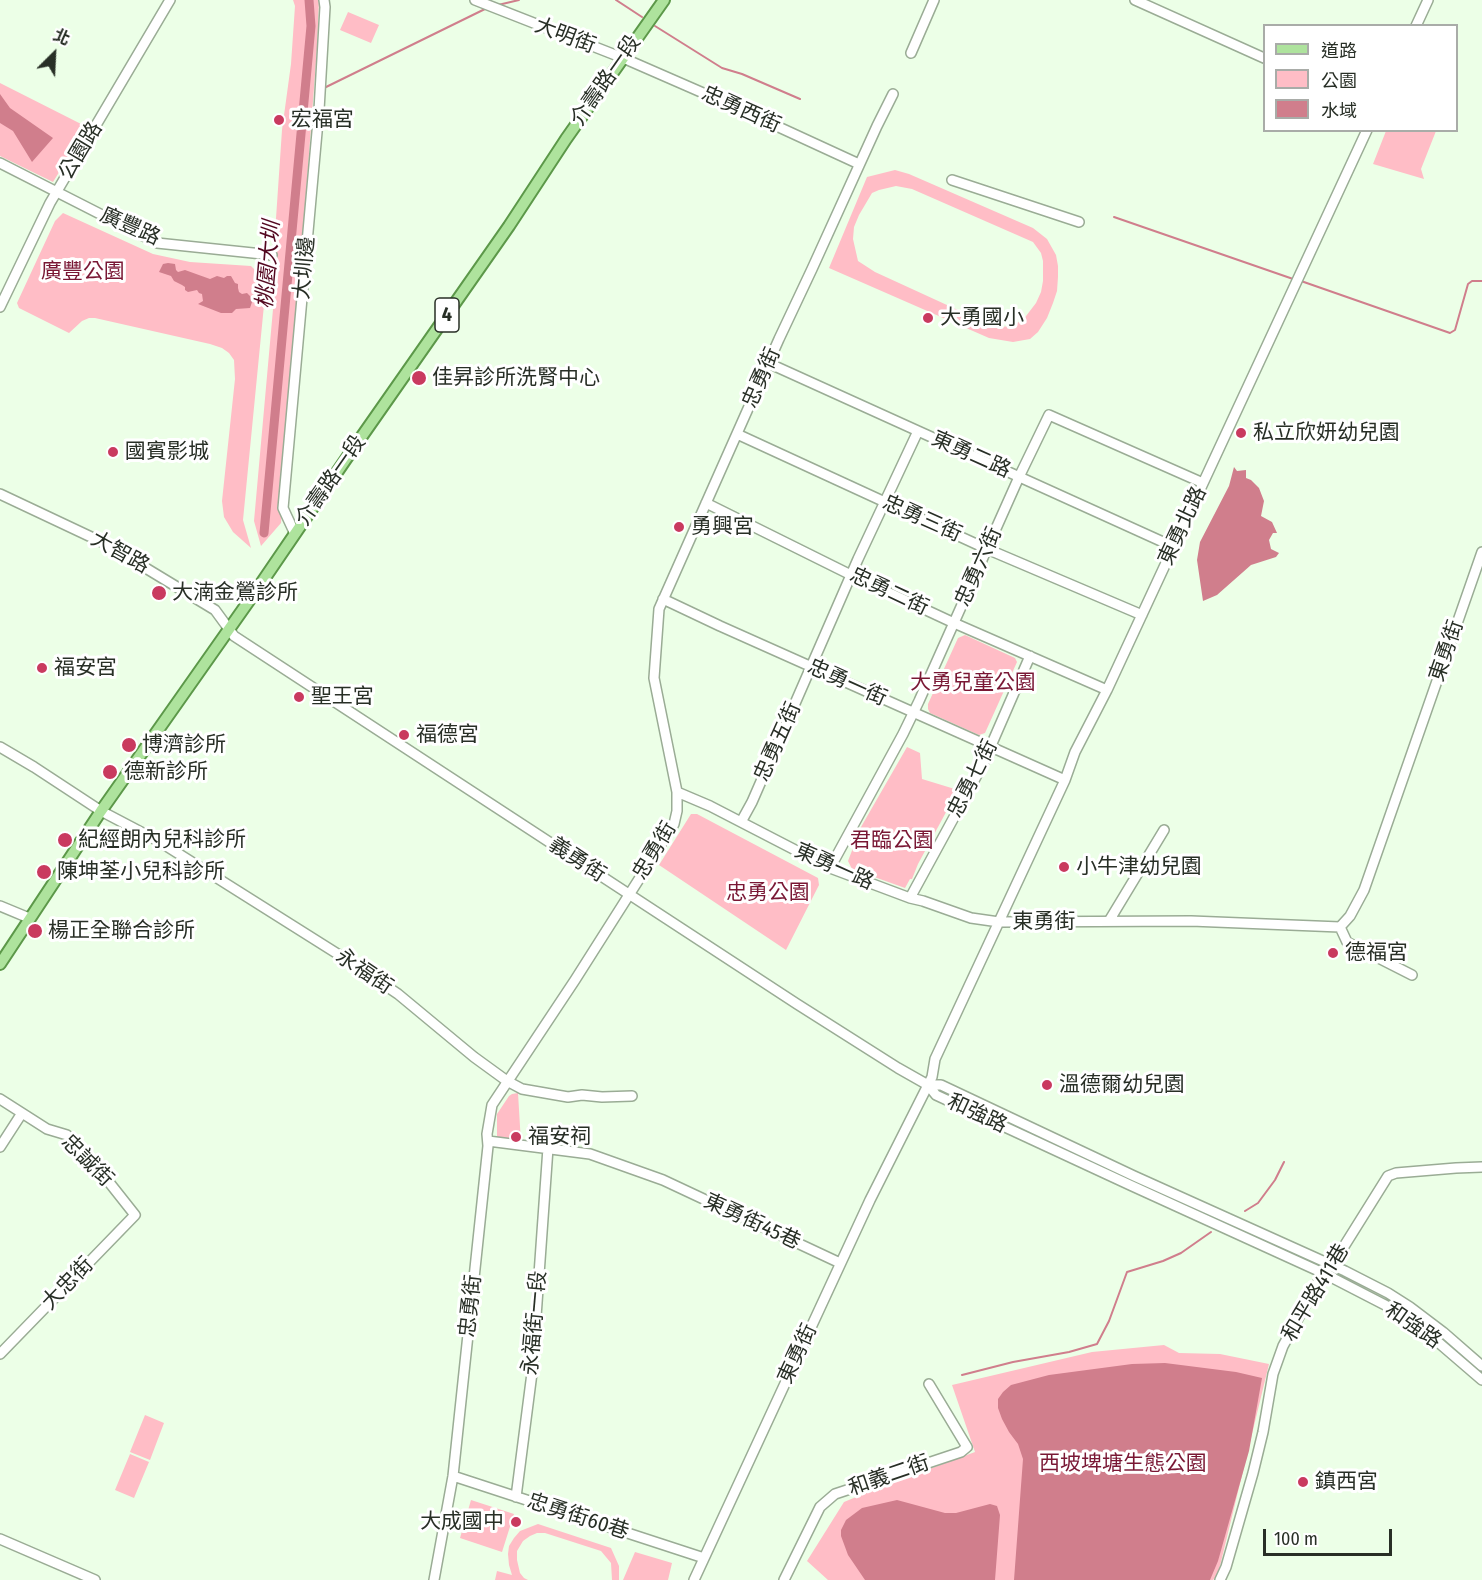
<!DOCTYPE html>
<html>
<head>
<meta charset="utf-8">
<style>
	body { margin:0 }
	#map { position:relative; width:1482px; height:1580px; overflow:hidden; background:#ecffe7; font-family:"Fira Sans Condensed","Noto Sans TC",sans-serif }
	canvas { display:block }
	.legend { position:absolute; left:1263px; top:24px; width:195px; height:108px; box-sizing:border-box; background:#fff; border:2px solid #a9aca8; margin:0; padding:8px 10px; list-style:none; font-size:18px; color:#282f26 }
	.legend li { display:flex; align-items:center; gap:12px; height:30px }
	.legend b { width:30px; border:2px solid #a9aca8 }
	.north { position:absolute; left:24px; top:24px; width:60px; height:60px; -webkit-text-stroke:4px #fff; paint-order:stroke; rotate:24deg; font-size:16px; font-weight:700; line-height:24px; text-align:center; color:#282f26 }
	.north::after { content:''; display:block; margin:auto; width:21px; height:27px; background:#282f26; clip-path:polygon(50% 0,100% 100%,50% 72%,0 100%) }
	.scale { position:absolute; left:1263px; top:1529px; width:129px; height:27px; box-sizing:border-box; border:3px solid #282f26; border-top:0; padding-left:8px; font-size:18px; line-height:21px; white-space:nowrap; color:#282f26; -webkit-text-stroke:4px #fff; paint-order:stroke }
</style>
</head>
<body>
<div id="map">
<canvas width="1482" height="1580"></canvas>
<ul class="legend">
<li><b style="height:8px;background:#aee39d"></b>道路</li>
<li><b style="height:16px;background:#ffbdc6"></b>公園</li>
<li><b style="height:16px;background:#d07e8c"></b>水域</li>
</ul>
<div class="north">北</div>
<div class="scale">100 m</div>
</div>
<script>
const context = document.querySelector('canvas').getContext('2d');
context.lineJoin = 'round';
function paint(path, color) { context.fillStyle = color; context.fill(path, 'evenodd'); }
const shape = rows => new Path2D(rows.map(r => 'M' + r).join(''));
function trace(path, color, width, dash) { context.strokeStyle = color; context.lineWidth = width; context.lineCap = dash ? 'butt' : 'round'; context.setLineDash(dash || []); context.stroke(path); }
function drawText(font, color, halo, rows, align = 'center') {
  context.font = font + ' "Fira Sans Condensed","Noto Sans TC",sans-serif'; context.lineWidth = 6; context.setLineDash([]); context.textBaseline = 'middle'; context.strokeStyle = halo; context.fillStyle = color; for (const [text, x, y, turn = 0] of rows) {
    context.save(); context.translate(x, y); context.rotate((+turn || 0) * Math.PI / 180); context.textAlign = isNaN(turn) ? turn : align; if (halo) context.strokeText(text, 0, 0); context.fillText(text, 0, 0); context.restore();
  }
}
const green = shape([
	[293,0,319,0,317,48,281,523,261,546,254,521,275,287,275,233,282,130,291,64,295,6],
	[348,12,379,25,371,43,340,30],
	[0,83,87,127,53,182,0,156],
	[1386,131,1436,131,1421,169,1424,179,1373,164],
	[895,170,909,174,1033,228,1047,239,1056,255,1058,266,1058,277,1057,291,1053,303,1047,318,1038,332,1030,339,1013,342,989,338,829,268,867,177],
	[896,186,912,189,1033,242,1041,253,1043,261,1043,281,1041,292,1036,303,1023,320,1011,326,1000,327,984,322,875,272,858,261,853,239,854,227,859,215,872,193,879,190],
	[63,213,153,254,190,262,251,266,259,274,264,305,243,520,251,548,233,532,224,517,222,501,235,379,234,360,229,353,222,348,210,344,95,318,89,318,82,321,69,333,19,308,17,303,55,221],
	[965,635,1015,658,1017,662,985,733,979,735,930,713,928,709,928,704,958,638],
	[907,747,920,753,922,779,958,790,918,864,912,879,910,879,905,888,852,869,848,861,861,827],
	[691,814,697,814,818,878,819,885,786,950,659,865],
	[518,1093,521,1143,497,1140,497,1114,509,1096,512,1094],
	[1164,1345,1179,1353,1220,1354,1269,1364,1218,1574,1213,1580,828,1580,807,1561,844,1502,873,1490,975,1452,952,1385,1092,1352],
	[145,1415,164,1423,150,1460,130,1452],
	[130,1454,149,1462,134,1498,115,1490],
	[471,1500,514,1514,502,1552,460,1538],
	[538,1524,611,1548,619,1566,619,1580,612,1580,611,1563,601,1551,545,1533,537,1533,530,1536,523,1541,517,1551,517,1560,520,1573,524,1578,528,1580,495,1580,497,1571,512,1575,509,1565,508,1554,509,1546,514,1538,520,1531],
	[635,1552,672,1563,668,1580,623,1580]
]);
const water = shape([
	[0,94,10,108,53,138,32,162,13,131,0,123],
	[168,263,175,264,176,270,178,272,185,270,210,279,217,276,224,278,227,276,231,276,235,283,238,284,238,288,239,292,242,294,247,293,250,296,252,302,250,308,236,309,232,313,221,313,198,304,203,301,202,294,199,293,197,290,188,292,185,290,185,287,182,285,174,281,171,276,159,272,163,264],
	[1234,467,1237,471,1246,470,1246,478,1251,480,1259,488,1264,501,1261,516,1272,522,1277,533,1273,533,1269,540,1271,549,1279,553,1276,557,1251,565,1217,595,1203,601,1197,560,1200,542,1229,486],
	[1165,1363,1236,1372,1262,1378,1249,1451,1218,1561,1210,1580,1014,1580,1023,1459,1018,1444,1009,1432,1002,1419,998,1408,998,1399,1003,1392,1011,1385,1049,1375,1132,1364],
	[897,1500,945,1513,956,1513,990,1504,997,1506,1000,1515,995,1580,865,1580,848,1555,841,1536,841,1530,846,1520,862,1508]
]);
const stream = shape([
	[616,0,642,17],
	[498,5,519,0],
	[655,26,722,68,742,74,800,99],
	[322,89,487,8],
	[304,97,308,95],
	[1114,217,1296,280],
	[1301,281,1450,333,1455,330,1468,284,1472,281,1482,281],
	[1245,1211,1258,1203,1275,1180,1284,1162],
	[962,1375,1013,1362,1069,1352,1097,1344,1109,1321,1127,1272,1163,1261,1181,1253,1211,1232]
]);
const canal = shape([
	[264,533,311,26,309,0]
]);
const minor = shape([
	[475,0,623,58,733,106,859,164],
	[1135,0,1264,58],
	[1416,26,1428,0],
	[911,53,934,0],
	[0,163,157,243,272,255],
	[952,180,1079,222],
	[0,307,50,203,170,0],
	[768,363,1174,547],
	[737,434,987,549,1142,615],
	[0,494,106,544,215,610,234,636,797,1004,898,1068,928,1085,936,1095,1130,1185,1323,1273,1387,1306,1439,1343,1482,1380],
	[706,503,851,575,954,623,1107,690],
	[295,534,283,508,319,110,325,7,324,0],
	[663,599,720,626,1065,780],
	[0,747,34,767,101,811,160,842,352,963,398,994,474,1057,507,1081,522,1089,568,1097,582,1095,602,1097,632,1096],
	[677,792,710,806,830,868,910,898,923,901,971,918,999,922,1191,921,1340,927,1350,916,1364,890,1482,552],
	[741,822,752,802,858,559,918,431],
	[830,868,903,734,919,701,1019,477,1049,415,1203,483],
	[910,898,983,764,1030,656],
	[0,906,29,918],
	[1109,921,1164,830],
	[1340,927,1347,942,1412,975],
	[928,1085,941,1085,1134,1176,1345,1271,1388,1293,1410,1307,1443,1332,1482,1366],
	[0,1099,47,1129,67,1135,97,1167,135,1215,0,1354],
	[488,1141,590,1154,663,1180,840,1263],
	[0,1147,22,1113],
	[453,1476,704,1558],
	[516,1497,532,1373,548,1148],
	[0,1539,95,1580],
	[434,1580,453,1476,488,1146,487,1134,492,1105,575,980,674,824,677,811,677,792,654,678,659,609,779,339,812,269,877,126,893,94],
	[694,1580,870,1200,928,1085,932,1077,935,1059,1065,780,1075,752,1107,690,1367,130],
	[784,1580,820,1507,835,1494,961,1452,967,1447,929,1384],
	[1220,1580,1226,1567,1253,1473,1263,1432,1273,1374,1283,1346,1323,1273,1343,1248,1388,1176,1396,1173,1456,1168,1482,1167]
]);
const major = shape([
	[0,964,101,811,258,588,346,459,509,226,566,139,664,0]
]);
const markers = [
	[279,120,6,"#c93a5f"],
	[928,318,6,"#c93a5f"],
	[419,378,8,"#c93a5f"],
	[1241,433,6,"#c93a5f"],
	[113,452,6,"#c93a5f"],
	[679,527,6,"#c93a5f"],
	[159,593,8,"#c93a5f"],
	[42,668,6,"#c93a5f"],
	[299,697,6,"#c93a5f"],
	[404,735,6,"#c93a5f"],
	[129,745,8,"#c93a5f"],
	[110,772,8,"#c93a5f"],
	[65,840,8,"#c93a5f"],
	[1064,867,6,"#c93a5f"],
	[44,872,8,"#c93a5f"],
	[35,931,8,"#c93a5f"],
	[1333,953,6,"#c93a5f"],
	[1047,1085,6,"#c93a5f"],
	[516,1137,6,"#c93a5f"],
	[1303,1482,6,"#c93a5f"],
	[516,1522,6,"#c93a5f"]
];
const shields = [
	[447,315,24]
];
const shieldNames = [
	["4",447,315]
];
const streetNames = [
	["大明街",565,36,21],
	["介壽路一段",606,81,-55],
	["忠勇西街",741,110,24],
	["公園路",81,151,-59],
	["廣豐路",130,227,24],
	["大圳邊",305,268,-85],
	["忠勇街",762,378,-66],
	["東勇二路",971,455,24],
	["介壽路一段",331,481,-55],
	["忠勇三街",922,519,24],
	["東勇北路",1183,526,-65],
	["大智路",120,553,29],
	["忠勇六街",979,567,-66],
	["忠勇二街",889,592,25],
	["東勇街",1447,651,-71],
	["忠勇一街",847,683,24],
	["忠勇五街",778,742,-66],
	["忠勇七街",973,779,-63],
	["忠勇街",655,851,-59],
	["義勇街",577,860,33],
	["東勇一路",834,867,24],
	["東勇街",1044,922],
	["永福街",364,972,34],
	["和強路",977,1114,25],
	["忠誠街",87,1161,45],
	["東勇街45巷",752,1222,25],
	["大忠街",68,1284,-46],
	["和平路411巷",1316,1293,-59],
	["忠勇街",471,1306,-84],
	["永福街一段",535,1323,-85],
	["和強路",1413,1326,35],
	["東勇街",798,1354,-65],
	["和義二街",889,1476,-19],
	["忠勇街60巷",578,1517,18]
];
const poiNames = [
	["宏福宮",291,120],
	["大勇國小",940,318],
	["佳昇診所洗腎中心",432,378],
	["私立欣妍幼兒園",1253,433],
	["國賓影城",125,452],
	["勇興宮",691,527],
	["大湳金鶯診所",172,593],
	["福安宮",54,668],
	["聖王宮",311,697],
	["福德宮",416,735],
	["博濟診所",142,745],
	["德新診所",124,772],
	["紀經朗內兒科診所",78,840],
	["小牛津幼兒園",1076,867],
	["陳坤荃小兒科診所",57,872],
	["楊正全聯合診所",48,931],
	["德福宮",1345,953],
	["溫德爾幼兒園",1059,1085],
	["福安祠",528,1137],
	["鎮西宮",1315,1482],
	["大成國中",504,1522,"right"]
];
const parkNames = [
	["廣豐公園",83,272],
	["大勇兒童公園",973,683],
	["君臨公園",892,841],
	["忠勇公園",768,893],
	["西坡埤塘生態公園",1123,1464]
];
const waterNames = [
	["桃園大圳",269,265,-85]
];
paint(green, '#ffbdc6');
paint(water, '#d07e8c');
trace(stream, '#d07e8c', 2);
trace(canal, '#d07e8c', 9);
trace(minor, '#9aac95', 12);
trace(major, '#5c9849', 14);
trace(minor, '#fff', 9);
trace(major, '#aee39d', 10);
for (const [x, y, r, color] of markers) { const dot = new Path2D(); dot.arc(x, y, r, 0, 2 * Math.PI); context.fillStyle = color; context.fill(dot); trace(dot, '#fff', 2); }
for (const [x, y, w] of shields) { const box = new Path2D(); box.roundRect(x - w / 2, y - 17, w, 34, 4.5); context.fillStyle = '#fff'; context.fill(box); trace(box, '#282f26', 1.5); }
drawText('bold 20px', '#282f26', null, shieldNames);
drawText('21px', '#282f26', '#fff', streetNames);
drawText('21px', '#282f26', '#fff', poiNames, 'left');
drawText('21px', '#791734', '#fff', parkNames);
drawText('italic 22px', '#530820', '#fff', waterNames);
</script>
</body>
</html>
